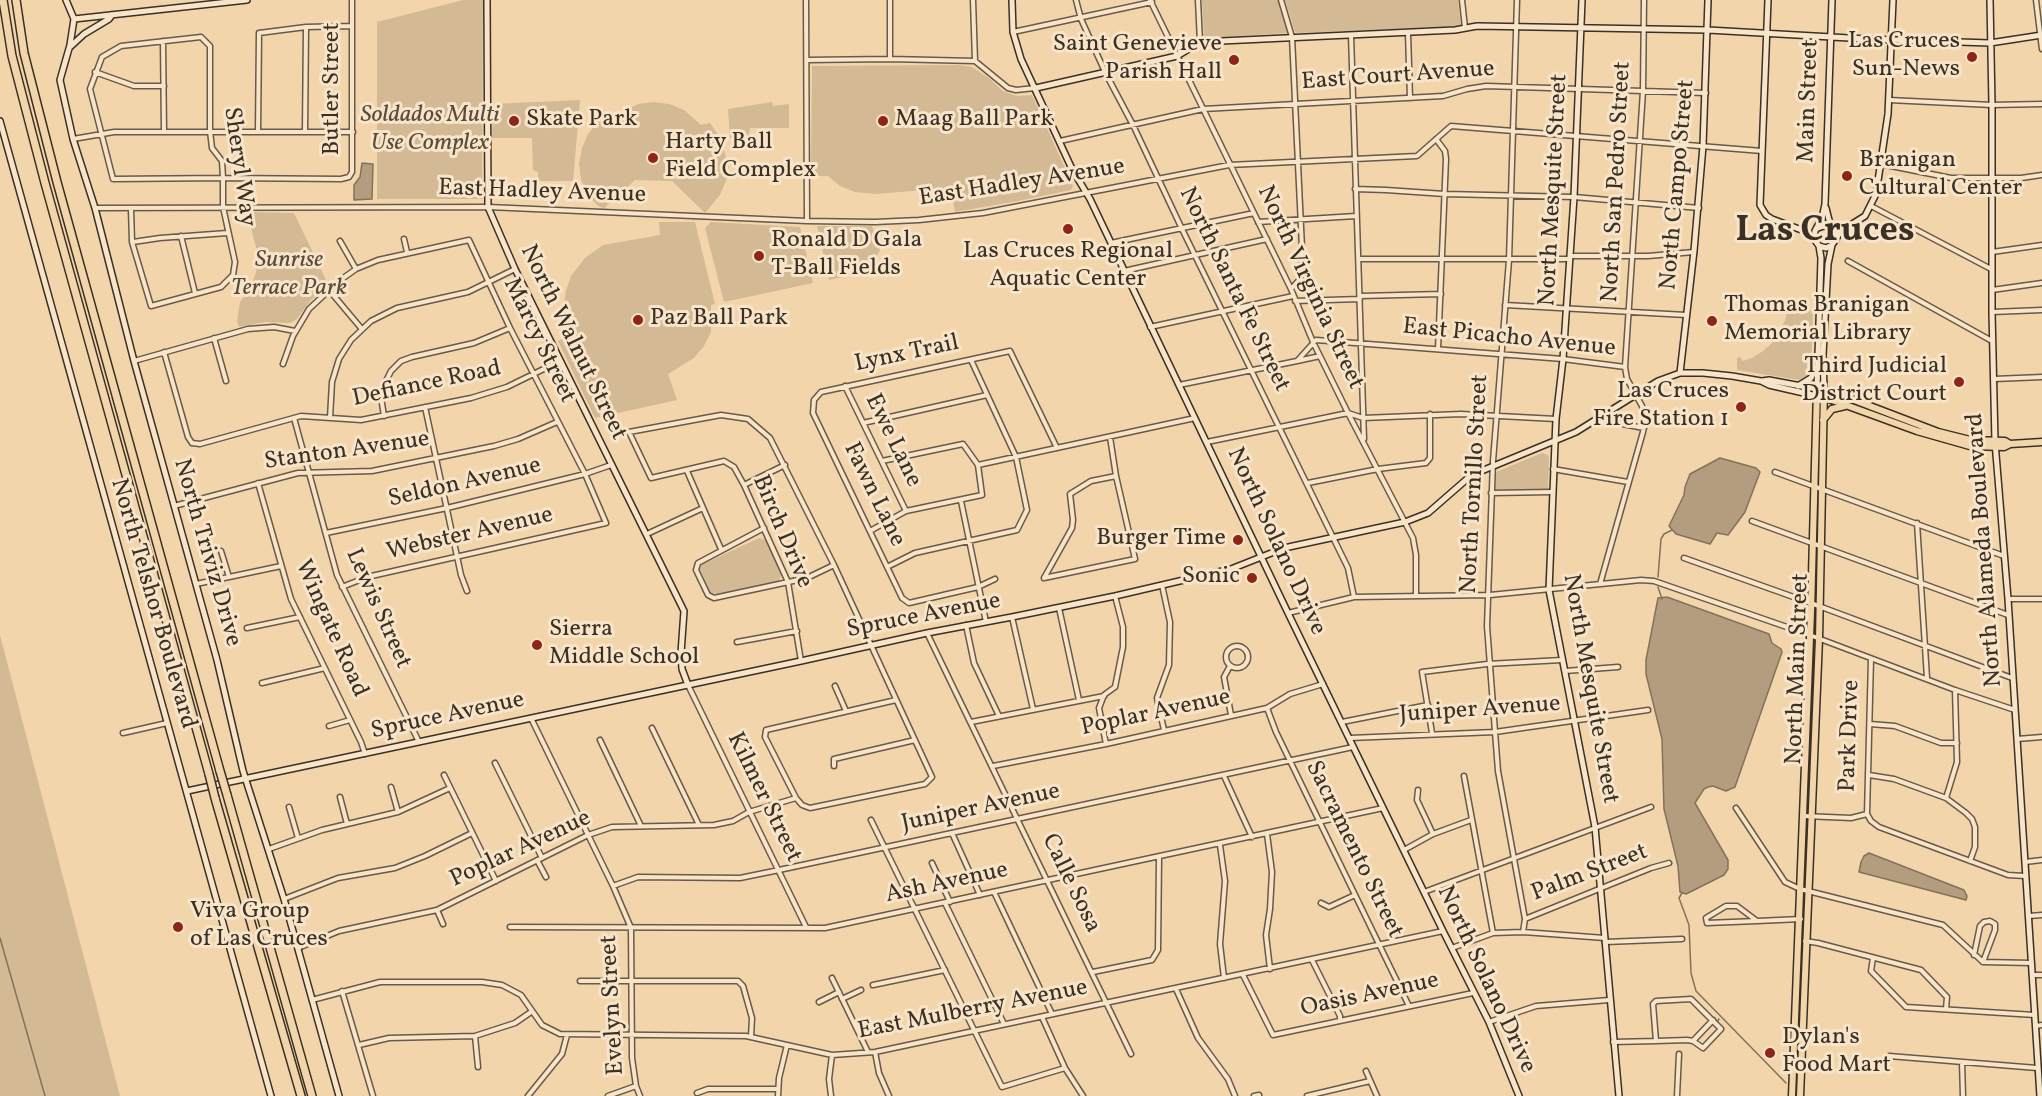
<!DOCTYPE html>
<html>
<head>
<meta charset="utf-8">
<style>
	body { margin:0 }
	canvas { display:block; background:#f3d5ac }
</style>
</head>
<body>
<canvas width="2042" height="1096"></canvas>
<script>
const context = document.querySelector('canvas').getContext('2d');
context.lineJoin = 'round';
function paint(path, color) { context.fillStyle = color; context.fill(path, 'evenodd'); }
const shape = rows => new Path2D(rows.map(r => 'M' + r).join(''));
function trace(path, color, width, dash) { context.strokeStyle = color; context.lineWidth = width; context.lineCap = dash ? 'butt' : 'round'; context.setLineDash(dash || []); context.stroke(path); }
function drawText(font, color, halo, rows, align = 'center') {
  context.font = font + ' Vollkorn,serif'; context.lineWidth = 6; context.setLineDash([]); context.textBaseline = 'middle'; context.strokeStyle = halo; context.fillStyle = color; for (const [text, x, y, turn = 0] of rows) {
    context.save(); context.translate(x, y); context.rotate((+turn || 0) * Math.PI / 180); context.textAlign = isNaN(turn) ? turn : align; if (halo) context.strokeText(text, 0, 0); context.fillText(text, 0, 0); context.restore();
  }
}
const green = shape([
	[463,0,483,0,482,199,377,199,377,22],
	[1202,0,1278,0,1288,33,1206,38,1204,37],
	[1285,0,1458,0,1461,26,1298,33,1295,32],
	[960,65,972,67,990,79,1003,91,1017,96,1032,95,1073,186,1071,190,1018,201,955,212,951,190,948,188,876,194,855,192,840,186,828,176,811,176,812,66],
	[580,100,573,181,538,181,538,172,533,170,532,138,492,138,493,104],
	[654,102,669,104,684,110,701,125,710,123,719,136,729,166,726,181,720,195,705,213,672,181,635,180,604,208,598,206,587,194,581,179,579,164,582,148,588,134,601,118,610,118,638,104],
	[772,102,773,106,789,104,789,128,750,128,749,137,730,138,728,109],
	[247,212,294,213,328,284,311,300,296,320,290,323,265,322,239,327,237,321,240,302,251,288,256,272,258,255],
	[659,222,695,222,715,304,711,305,711,332,704,346,694,358,668,374,677,400,595,418,558,341,569,335,563,308,566,291,571,276,585,258,603,245,660,235],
	[711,222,800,227,813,283,724,302,705,228],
	[817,226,872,226,880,250,869,271,829,280],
	[1788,309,1813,311,1811,369,1808,375,1799,380,1737,370,1737,358,1740,357,1743,361,1752,358,1763,351,1772,343,1785,321],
	[1542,453,1548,455,1549,458,1548,489,1495,490,1496,472],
	[759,538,766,540,781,574,779,581,718,594,710,592,700,569,701,565],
	[0,635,120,1096,0,1096]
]);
const water = shape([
	[362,163,373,164,372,199,354,200,354,185,360,177,362,163],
	[1720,458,1756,468,1760,472,1745,512,1728,535,1717,533,1710,544,1676,534,1669,526,1684,495,1685,487,1690,474,1720,458],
	[1667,597,1769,634,1772,643,1781,649,1782,652,1735,787,1726,791,1713,786,1708,787,1704,789,1695,803,1728,860,1728,869,1724,875,1686,894,1680,892,1678,866,1664,809,1662,739,1646,674,1646,660,1658,598,1667,597],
	[1869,853,1964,890,1967,896,1966,900,1859,872,1861,862,1864,856,1869,853]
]);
const stream = shape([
	[1658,577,1661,539,1664,534,1672,530],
	[1658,587,1662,599],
	[1682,893,1679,898,1689,925,1691,973,1696,991,1786,1083],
	[0,938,45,1096],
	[1717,1022,1719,1019]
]);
const street = shape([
	[806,0,807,221],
	[973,0,975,61],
	[1076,0,1081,19,1106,74,1133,125,1182,229,1348,568,1354,597],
	[1150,0,1291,289,1313,342,1348,413,1413,538,1416,555,1416,596],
	[1198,0,1200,42],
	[1281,0,1292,37,1302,248,1302,273,1300,279,1291,289],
	[1462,0,1465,28],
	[1517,0,1509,260,1493,461,1487,626,1498,771,1525,919,1523,932],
	[2036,0,2042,49],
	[1013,32,1152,2],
	[1408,33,1410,98],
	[1351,35,1364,439],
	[163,41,164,132],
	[890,59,890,0],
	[807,60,890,59,975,61,1008,88,1016,90,1035,88],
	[95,72,134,86,164,86],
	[1889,100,1992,105,2042,104],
	[258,132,259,33,306,27,352,26],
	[305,132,306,27],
	[73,139,114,132,353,132],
	[1436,139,1445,151,1446,159,1438,349],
	[1060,141,1203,109,1443,96,1467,89,1486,86,1706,93],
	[1881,164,1951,178,2021,178,2042,175],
	[1355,189,1386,190,1445,194,1574,197,1699,208],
	[1871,206,1991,269],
	[95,208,488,207,807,221,875,222,919,220,983,213,1229,165,1417,156,1451,126,1762,151],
	[131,209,132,242,151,306,221,287,233,275,235,262,223,207,223,178,222,161,212,148,210,131,210,46,201,37,121,46,102,57,90,89,113,179,223,178,341,179,349,177,352,172,352,0],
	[1258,222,1356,216],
	[181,236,195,293],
	[404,239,407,252],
	[340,241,356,269],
	[133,242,160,238,227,233],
	[1111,243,1254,213],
	[1992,252,2042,245],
	[1570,256,1648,256,1694,252],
	[1359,259,1569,259],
	[1848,261,1992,341],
	[1124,271,1267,239],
	[329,290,361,328],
	[1992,290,2042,283],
	[1360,296,1441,294],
	[1295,301,1360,299],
	[1505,305,1686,315],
	[1992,312,2042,310],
	[1150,327,1293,296],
	[214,338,226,381],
	[164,352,188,437,192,443],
	[134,361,248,329,274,327,295,331],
	[1297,361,1320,356],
	[283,364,293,336,309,309,339,281,356,269,378,260,469,240,510,328,585,474,606,523,367,577,342,587],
	[1625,367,1643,91,1644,0],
	[1994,379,2042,377],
	[1179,385,1297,361,1316,340,1563,359,1625,367,1627,379,1642,406,1645,419,1643,432,1600,584],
	[845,386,906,511],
	[425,407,461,575,467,591],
	[384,416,381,397,383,387,391,371,401,361,412,357,474,343,510,328],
	[294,418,337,575,419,742],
	[330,418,332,382,339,359,351,340,371,321,397,308,468,292,515,269],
	[863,423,987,395],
	[1617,423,1644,428],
	[1110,437,1116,476],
	[1207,442,1348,413,1363,418,1461,414,1556,419],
	[192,443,200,444,301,416,361,420,471,398,507,387,560,361],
	[978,465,1195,418],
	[1553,469,1628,482],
	[687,471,721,549],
	[1775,472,2004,556],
	[1116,476,1135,559,1044,578,1072,528,1073,520,1070,494,1091,481,1116,476],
	[258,483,291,599,361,742,365,754],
	[1308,483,1378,469,1426,463,1430,458,1430,414],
	[744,485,785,465],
	[1491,493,1552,492],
	[961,501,986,622],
	[174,506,298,473,372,471,494,446,518,439,557,422],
	[1752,521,2008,615],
	[1917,523,1927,678],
	[764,528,698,563,696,570,708,595,714,598,807,578,834,565],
	[870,531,906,511,982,495,978,465,963,444,882,461],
	[326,533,447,508,585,474,611,465],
	[647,534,703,508],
	[221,551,229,577],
	[1684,558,1816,605,2012,678],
	[887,567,915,553,1017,530,1027,510,1016,457,971,360],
	[995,579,978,587,909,603,902,598,813,413,814,400,821,392,1010,351,1057,448],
	[196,584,281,566],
	[1162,585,1170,622,1169,665,1157,698,1164,730],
	[2008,599,2042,599],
	[1059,608,1079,700],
	[1288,613,1354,597,1490,595,1641,580,1654,581,1807,634,1955,690,2015,710],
	[1012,617,1033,709],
	[966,625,974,663,999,716],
	[247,628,300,617],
	[927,633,1131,1054],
	[737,642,797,631],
	'1226 657a11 11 0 1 1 22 0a11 11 0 1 1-22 0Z',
	[1230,666,1224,677,1231,715],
	[1565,671,1618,667],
	[262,683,325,668],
	[688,685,806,927],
	[835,686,846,711],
	[1267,708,1276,732,1409,1006],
	[531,718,613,886,631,928,632,1058,636,1086,640,1096],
	[971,722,1104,696],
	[1342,722,1428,705],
	[1870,724,1895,726,1941,743,1957,743],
	[329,726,350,720],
	[652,728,699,825],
	[123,733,167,723],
	[1432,733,1422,672,1487,664,1562,660],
	[1350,738,1495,732,1648,710],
	[2017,739,2042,737],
	[600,740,641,826],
	[1106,744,1099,708,1104,695,1115,687,1123,647,1123,627,1115,596],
	[495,763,542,858],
	[834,766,834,759,915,740],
	[993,766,1106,744,1267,708,1290,694,1323,684],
	[444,775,496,881],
	[1869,775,1894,779,1946,798,1966,813,1972,819,1975,827,1975,847,1970,861],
	[1224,776,1252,837],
	[1464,776,1493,933],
	[391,787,398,812],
	[1418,790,1417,800,1433,834],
	[340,797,347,824],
	[796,798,765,737,766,730,896,700],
	[1946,798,1957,762,1955,690],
	[289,807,298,838],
	[1736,808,1785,882,1800,889,1943,925,1983,962,2031,963],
	[1867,814,1871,659],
	[1804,816,1851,818,1867,814,1871,821,1879,827,2008,875,2025,876],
	[871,820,1002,1087,1065,1068],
	[952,833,980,895],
	[1267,834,1272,872,1270,909,1266,935,1270,969],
	[1220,845,1225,881,1220,944,1224,978],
	[269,849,322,830,398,812,450,788],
	[1404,850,1433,834,1471,820],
	[537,860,546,877],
	[2025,862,2042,860],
	[932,863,950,902],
	[613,886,638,877,740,878,779,870,1353,747],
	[994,892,1052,1014],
	[1424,892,1651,807],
	[284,899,338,878,395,868,425,856,472,833],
	[945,903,1004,1024],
	[1321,903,1329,907,1355,895],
	[437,910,443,924],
	[2029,916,2042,915],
	[1525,919,1651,868,1669,863],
	[1757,921,1707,923,1706,918,1726,906,1737,906,1757,921,1801,919],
	[510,927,825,928,1383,808],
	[1805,941,1818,943,1921,970,1947,997,1946,1009],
	[1605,942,1682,939],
	[298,948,339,931,437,910,588,835,612,827,714,825,733,821,749,812,796,798,802,805,810,808,925,784,932,777,834,565,770,438,748,419,721,415,629,432,651,478,724,461,734,467,744,485,788,582,801,661],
	[1452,948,1493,933,1523,932,1605,938],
	[1974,955,1980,926,1984,922,1990,921,1995,924,1995,930,1983,962],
	[1873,958,1871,971,1906,1007,2035,1015],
	[1312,960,1340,1016,1340,1021],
	[1093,972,1152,960,1158,950,1159,858],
	[1243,975,1273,1035,1473,993],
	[2032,975,2042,975],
	[832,978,868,1052],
	[580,981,738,981,743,986,752,1018,751,1037],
	[873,985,945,970],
	[1176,989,1198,1038,1228,1079,1235,1096],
	[342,991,373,1096],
	[842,999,861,990],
	[312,1000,380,982,482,982,502,985,521,995,542,1025,560,1034,746,1036,832,1055,875,1052,1443,931],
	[819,1002,839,992],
	[1042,1017,1065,1068,1083,1096],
	[1489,1022,1536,1006,1609,1000],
	[2036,1026,2042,1025],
	[475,1036,478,1067],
	[1693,1041,1713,1020],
	[1613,1042,1656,1041,1687,1040,1693,1041,1703,1048,1721,1029,1691,999,1656,1001,1653,1004,1656,1041],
	[359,1045,389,1038,475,1036,515,1023,531,1012],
	[875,1052,879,1073,889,1096],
	[1889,1056,2037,1068],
	[1962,1062,1963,1096],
	[1366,1071,1377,1096],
	[697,1093,708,1089,778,1089],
	[528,1096,562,1054,567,1035],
	[608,1096,636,1086],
	[778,1096,779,1078,787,1045],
	[831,1096,829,1079,832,1055],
	[1254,1096,1259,1095],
	[1307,1096,1370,1081],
	[1677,1096,1679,1054]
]);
const secondary = shape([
	[66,0,74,19],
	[487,0,488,207,515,269,684,611,681,653,682,669,688,685],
	[1012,0,1013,32,1021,59,1072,169,1090,199,1288,613,1443,931,1489,1022,1519,1096],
	[1582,0,1574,197,1563,359,1556,419,1549,590,1595,827,1619,1096],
	[1768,0,1760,205,1766,215,1772,219,1807,232,1813,238],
	[1832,0,1825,204,1822,218,1815,231,1814,239,1819,246,1826,248,1832,245,1841,231,1865,216,1876,194,1888,114,1893,0],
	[1990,0,1992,105,1992,312,1995,442,2008,599,2040,1096],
	[74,19,70,45,60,80,73,139,95,208,134,361,217,660,243,771,284,899,339,1096],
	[74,19,247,0],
	[70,47,84,34,109,19,112,15],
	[1036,88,1177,56,1200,42,1455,30,1477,26,1708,30,1867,39,1990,43,2042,35],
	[0,121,271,1096],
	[1826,208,1831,228],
	[1818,228,1823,226,1830,227,1835,232,1835,240],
	[1680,373,1694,251,1703,146,1708,0],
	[1762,381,1769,380,1817,389,1821,258,1819,246],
	[1798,386,1811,378,1816,368],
	[1824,390,1823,355,1828,264,1832,245],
	[187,791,801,661,927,633,1012,617,1115,596,1231,569,1284,548,1405,522,1428,513,1467,479,1479,472,1576,432,1658,381,1680,373,1703,373,1732,376,1761,381,1769,385,1817,396]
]);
const primary = shape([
	[1821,396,1917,431,1970,446,2004,447,2010,444,2042,442],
	[1823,420,1832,409,1845,406],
	[1792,1096,1811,612,1817,389,1833,392,1938,432,1970,440,2005,441,2010,444],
	[1800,1096,1819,639,1824,390]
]);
const highway = shape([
	[3,0,12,56,45,183,209,774],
	[16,0,24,53,57,182,220,771],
	[227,795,312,1096],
	[215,798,301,1096]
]);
const highwayBridge = shape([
	[220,771,227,795],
	[209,774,215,798]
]);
const markers = [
	[1972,57,6,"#8f2418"],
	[1234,60,6,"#8f2418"],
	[514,121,6,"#8f2418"],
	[883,121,6,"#8f2418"],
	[653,158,6,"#8f2418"],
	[1847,176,6,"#8f2418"],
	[1068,229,6,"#8f2418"],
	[759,256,6,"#8f2418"],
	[638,320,6,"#8f2418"],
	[1712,321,6,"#8f2418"],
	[1959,382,6,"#8f2418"],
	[1741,407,6,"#8f2418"],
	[1238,540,6,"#8f2418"],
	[1252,578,6,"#8f2418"],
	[537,645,6,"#8f2418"],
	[178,927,6,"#8f2418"],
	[1770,1053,6,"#8f2418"]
];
const poiNames = [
	["Las Cruces",1960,43,"right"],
	["Sun-News",1960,71,"right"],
	["Saint Genevieve",1222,46,"right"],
	["Parish Hall",1222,74,"right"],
	["Skate Park",526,121],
	["Maag Ball Park",895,121],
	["Harty Ball",665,144],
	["Field Complex",665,172],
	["Branigan",1859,162],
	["Cultural Center",1859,190],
	["Ronald D Gala",771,242],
	["T-Ball Fields",771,270],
	["Las Cruces Regional",1068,253,"center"],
	["Aquatic Center",1068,281,"center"],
	["Thomas Branigan",1724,307],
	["Memorial Library",1724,335],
	["Paz Ball Park",650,320],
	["Third Judicial",1947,368,"right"],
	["District Court",1947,396,"right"],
	["Las Cruces",1729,393,"right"],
	["Fire Station 1",1729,421,"right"],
	["Burger Time",1226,540,"right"],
	["Sonic",1240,578,"right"],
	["Sierra",549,631],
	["Middle School",549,659],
	["Viva Group",190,913],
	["of Las Cruces",190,941],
	["Dylan's",1782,1039],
	["Food Mart",1782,1067]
];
const streetNames = [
	["East Court Avenue",1398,77,-4],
	["Butler Street",334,89,-90],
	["Main Street",1810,101,-88],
	["Sheryl Way",238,167,82],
	["North San Pedro Street",1618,182,-87],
	["East Hadley Avenue",1022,184,-9],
	["North Campo Street",1679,185,-85],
	["North Mesquite Street",1555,190,-87],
	["East Hadley Avenue",542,193,2],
	["North Virginia Street",1309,288,65],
	["North Santa Fe Street",1233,290,64],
	["East Picacho Avenue",1509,339,6],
	["Marcy Street",538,341,64],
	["North Walnut Street",572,343,64],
	["Lynx Trail",907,355,-12],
	["Defiance Road",427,385,-12],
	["Ewe Lane",892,441,64],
	["Stanton Avenue",347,452,-8],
	["Seldon Avenue",465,484,-13],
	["North Tornillo Street",1476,484,-87],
	["Fawn Lane",873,495,64],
	["Birch Drive",781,532,67],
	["Webster Avenue",470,535,-13],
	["North Solano Drive",1275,542,65],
	["North Alameda Boulevard",1986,550,-94],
	["North Triviz Drive",206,553,74],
	["North Telshor Boulevard",152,604,74],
	["Lewis Street",377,609,66],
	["Spruce Avenue",924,617,-11],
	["Wingate Road",330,629,66],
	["North Main Street",1799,669,-88],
	["North Mesquite Street",1589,689,80],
	["Juniper Avenue",1480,711,-4],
	["Poplar Avenue",1156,714,-12],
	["Spruce Avenue",448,717,-12],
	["Park Drive",1851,736,-88],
	["Kilmer Street",763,798,64],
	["Juniper Avenue",981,809,-12],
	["Poplar Avenue",521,850,-25],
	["Sacramento Street",1353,850,64],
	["Palm Street",1590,874,-21],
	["Ash Avenue",947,884,-12],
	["Calle Sosa",1070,884,64],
	["North Solano Drive",1485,980,65],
	["Oasis Avenue",1370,996,-12],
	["Evelyn Street",614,1005,-93],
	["East Mulberry Avenue",973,1011,-11]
];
const parkNames = [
	["Soldados Multi",430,117],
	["Use Complex",430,145],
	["Sunrise",289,262],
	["Terrace Park",289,290]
];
const townNames = [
	["Las Cruces",1825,233]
];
paint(green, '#d4b995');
paint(water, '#b49d7e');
trace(water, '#83725a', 1.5);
trace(stream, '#83725a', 1.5);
trace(street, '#685a46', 7);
trace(secondary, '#3a3124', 8);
trace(primary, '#3a3124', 9);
trace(highway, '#3a3124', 10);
trace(street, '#f7e4c9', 4);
trace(secondary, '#f7e4c9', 5);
trace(primary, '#f3d5ac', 6);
trace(highway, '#f3d5ac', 7);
trace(highwayBridge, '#3a3124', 10, []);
trace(highwayBridge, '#f3d5ac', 7);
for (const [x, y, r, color] of markers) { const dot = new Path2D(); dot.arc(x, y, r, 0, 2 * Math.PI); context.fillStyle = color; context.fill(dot); trace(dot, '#f7e4c9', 2); }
drawText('24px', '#3a3124', '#f7e4c9', poiNames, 'left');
drawText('24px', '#3a3124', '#f7e4c9', streetNames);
drawText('italic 24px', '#594c3b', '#f7e4c9', parkNames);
drawText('bold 36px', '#3a3124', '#f7e4c9', townNames);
</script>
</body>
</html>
